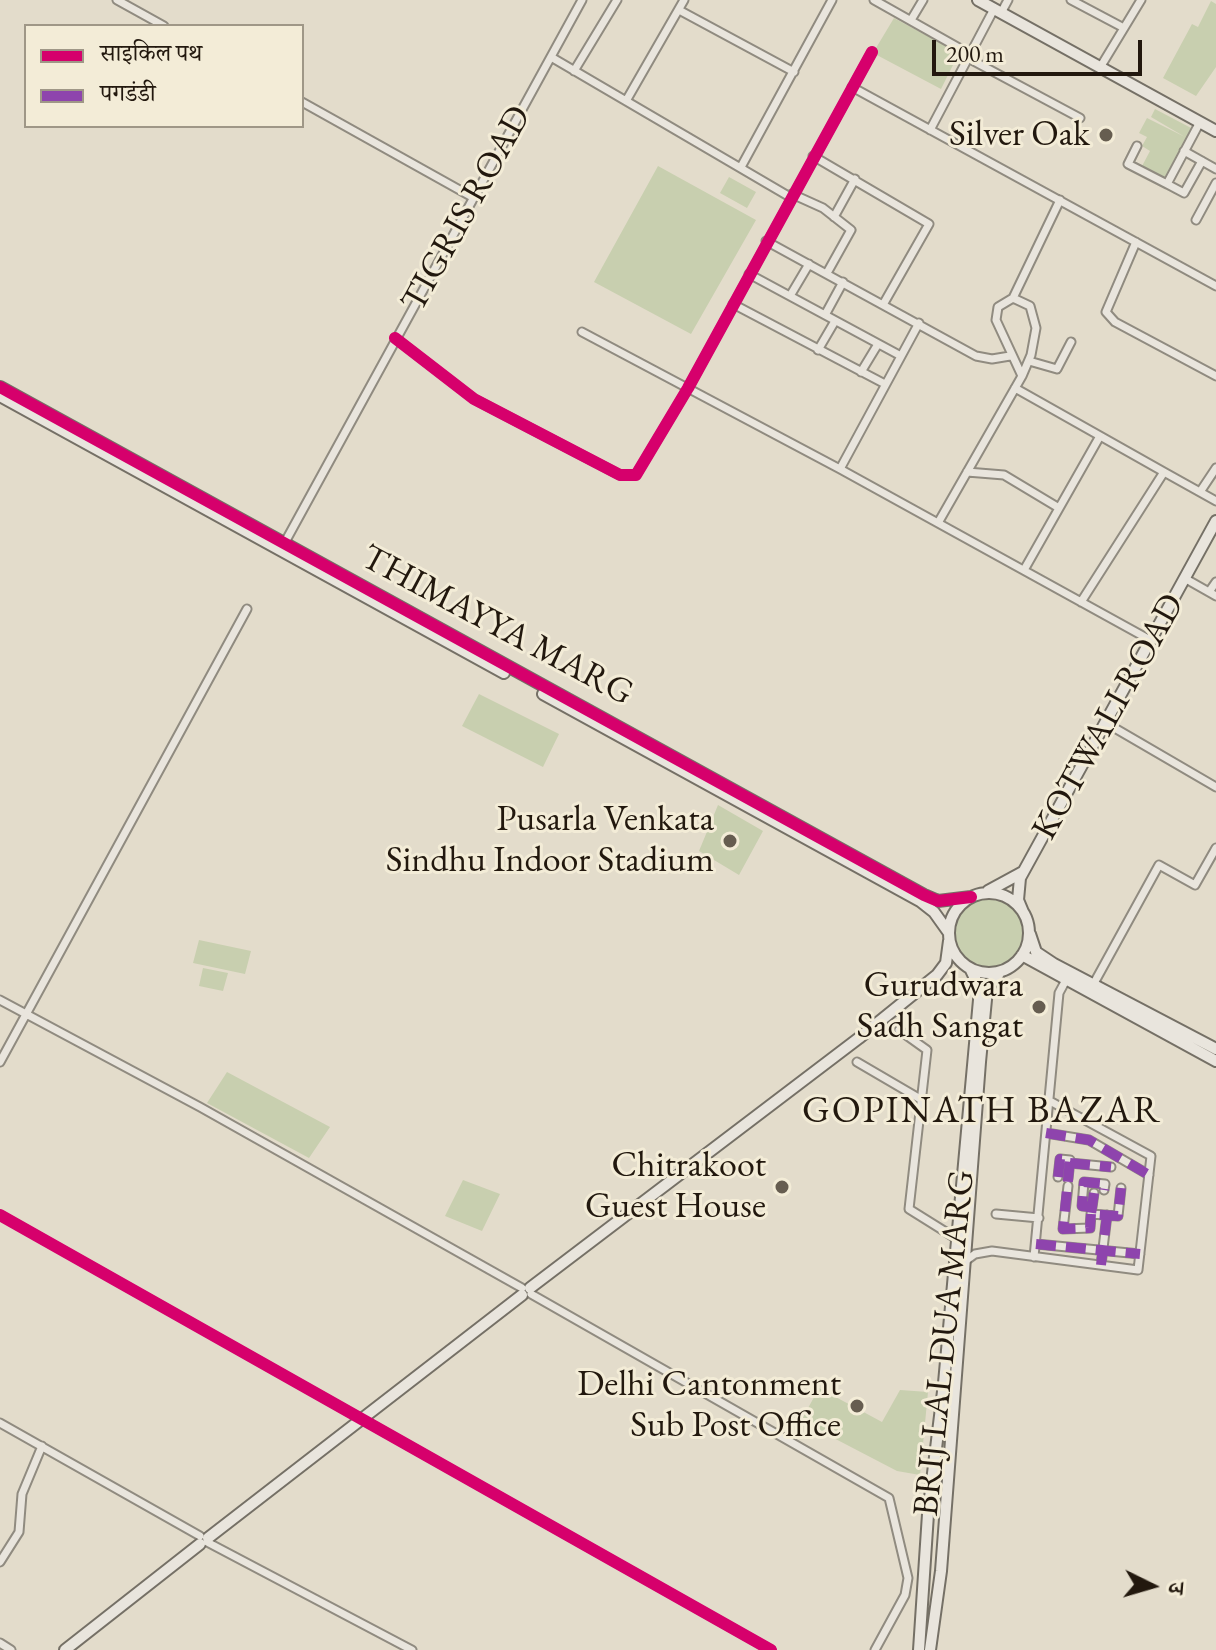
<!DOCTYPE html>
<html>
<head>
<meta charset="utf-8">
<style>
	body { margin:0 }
	#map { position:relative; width:1216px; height:1650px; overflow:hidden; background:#e3dccb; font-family:"EB Garamond","Noto Serif Devanagari",serif }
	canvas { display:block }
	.legend { position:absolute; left:24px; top:24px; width:280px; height:104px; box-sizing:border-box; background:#f3ecd7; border:2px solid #9f9787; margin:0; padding:10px 14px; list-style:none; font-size:24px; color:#22180e }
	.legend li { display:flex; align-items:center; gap:16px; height:40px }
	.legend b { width:40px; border:2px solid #9f9787 }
	.north { position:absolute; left:1112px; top:1546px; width:80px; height:80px; -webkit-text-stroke:6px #f3ecd7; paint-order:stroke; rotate:95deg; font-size:22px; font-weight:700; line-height:32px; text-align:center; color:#22180e }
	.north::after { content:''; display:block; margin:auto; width:28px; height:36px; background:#22180e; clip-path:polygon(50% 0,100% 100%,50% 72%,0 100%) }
	.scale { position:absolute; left:932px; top:40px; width:210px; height:36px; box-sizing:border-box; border:4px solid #22180e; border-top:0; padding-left:10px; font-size:24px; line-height:28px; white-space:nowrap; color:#22180e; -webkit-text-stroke:6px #f3ecd7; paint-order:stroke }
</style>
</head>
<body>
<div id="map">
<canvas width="1216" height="1650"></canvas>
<ul class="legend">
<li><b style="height:10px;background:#d6006c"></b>साइकिल पथ</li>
<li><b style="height:10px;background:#8e44ad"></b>पगडंडी</li>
</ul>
<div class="north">उ</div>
<div class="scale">200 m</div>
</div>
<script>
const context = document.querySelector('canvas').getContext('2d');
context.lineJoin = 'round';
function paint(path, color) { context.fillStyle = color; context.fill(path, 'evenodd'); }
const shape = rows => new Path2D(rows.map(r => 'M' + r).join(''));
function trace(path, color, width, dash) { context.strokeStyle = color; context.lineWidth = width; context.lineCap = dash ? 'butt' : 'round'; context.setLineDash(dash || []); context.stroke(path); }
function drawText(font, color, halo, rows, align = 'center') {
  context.font = font + ' "EB Garamond",serif'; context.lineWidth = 6; context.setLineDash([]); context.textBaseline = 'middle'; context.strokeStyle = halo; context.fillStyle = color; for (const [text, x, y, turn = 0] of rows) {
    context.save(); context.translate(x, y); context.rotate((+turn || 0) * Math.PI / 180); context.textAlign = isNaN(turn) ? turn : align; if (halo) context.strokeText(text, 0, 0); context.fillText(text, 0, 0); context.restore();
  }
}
const green = shape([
	[1211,1,1216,4,1216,67,1196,96,1163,78,1192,24,1198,27],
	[894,18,959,53,941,89,873,53],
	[1155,109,1193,129,1166,181,1141,168,1150,151,1142,146,1147,137,1139,133,1147,118,1185,137,1151,117],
	[658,166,756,220,691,334,594,282],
	[729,177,756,192,747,208,720,193],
	[479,694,559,734,543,767,462,726],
	[718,805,763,831,739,875,699,851],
	'955 933a34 34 0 1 1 68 0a34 34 0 1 1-68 0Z',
	[199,940,251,951,245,974,193,963],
	[203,968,228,973,223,991,199,986],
	[227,1072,330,1127,309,1158,207,1103],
	[463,1180,500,1194,482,1231,445,1216],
	[819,1388,882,1422,900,1390,928,1392,920,1475,897,1471,801,1421]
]);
const street = shape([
	[117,0,164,26],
	[874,0,968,53],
	[1071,0,1124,28],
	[679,10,794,72],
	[1001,13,1008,0],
	[911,20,923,0],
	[551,57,790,197],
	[966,57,1080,118],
	[1101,66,1141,0],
	[574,71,617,0],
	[852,87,1216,286],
	[626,101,684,0],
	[302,102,474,198],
	[930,130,994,9],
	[1137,146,1128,164,1167,184,1200,122],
	[1184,151,1216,169],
	[813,156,929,224,884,303],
	[741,167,832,0],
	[1167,184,1184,193,1202,161],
	[792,194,823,208,851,230,827,273],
	[834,217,855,179],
	[1196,220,1216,183],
	[766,241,976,356,992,359,1010,356],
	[1136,242,1106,312,1115,322,1216,376],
	[749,274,901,356],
	[790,296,809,264],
	[1013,298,1060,200],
	[733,304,885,384],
	[825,315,843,282],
	[582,332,840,469,1152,641],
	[395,338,474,399,620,475,636,475,688,388,872,52],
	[818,350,835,321],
	[1029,361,1057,369,1071,342],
	[861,372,878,344],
	[1015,388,1164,472,1081,602],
	[840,469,919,323],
	[967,472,1004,475,1059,508],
	[1164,472,1216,501],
	[1200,492,1216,468],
	[938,523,1022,376,1031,355,1036,328,1030,306,1013,298,998,307,996,320,1022,376],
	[284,544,582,0],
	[1024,570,1100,436],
	[1186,579,1216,596],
	[1209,592,1216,582],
	[1106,723,1216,787],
	[1093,985,1159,865,1195,885,1216,848],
	[0,1000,200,1107,522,1288],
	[899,1030,927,1050,909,1209,957,1239],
	[0,1062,247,609],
	[857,1062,922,1100],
	[1046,1133,1089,1140,1149,1175],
	[1070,1163,1111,1167],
	[1058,1177,1060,1159,1070,1160,1068,1179],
	[1068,1186,1063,1229,1090,1228,1091,1214],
	[1094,1193,1091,1214,1118,1216,1121,1188],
	[1092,1207,1082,1206,1084,1182,1105,1184,1104,1190],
	[996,1214,1039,1218],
	[0,1215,771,1650],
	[1036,1244,1140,1254],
	[1034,1257,1059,993,1066,980],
	[964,1262,975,1254,992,1251,1138,1270,1151,1156,1048,1100],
	[1101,1265,1107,1215],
	[531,1294,889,1498,908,1578,905,1595,875,1650],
	[0,1423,200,1536],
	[207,1542,412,1650],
	[0,1562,19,1532,22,1494,42,1446],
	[0,1643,11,1650]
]);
const secondary = shape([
	[978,0,1216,131],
	[0,387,924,895,938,901,971,897],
	[0,396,504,673],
	[543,694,920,901,934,912,949,933],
	[988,891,1023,872],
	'949 933a40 40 0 1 1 80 0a40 40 0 1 1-80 0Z',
	[1023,912,1018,900,1020,878,1216,521],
	[1030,934,1036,952,1054,964,1216,1049],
	[1022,955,1216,1061],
	[530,1288,859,1038,937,975,946,963,949,941],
	[208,1538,522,1295],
	[65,1650,200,1544],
	[919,1650,928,1514,944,1383,980,989,970,968],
	[930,1650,941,1571,980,1062,987,989,1000,972]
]);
const quiet = shape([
	[1046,1133,1089,1140,1149,1175],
	[1070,1163,1111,1167],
	[1058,1177,1060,1159,1070,1160,1063,1229,1090,1228,1091,1214],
	[1094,1193,1091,1214,1118,1216,1121,1188],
	[1092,1207,1082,1206,1084,1182,1105,1184,1104,1190],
	[1036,1244,1140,1254],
	[1101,1265,1107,1215]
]);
const cycleway = shape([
	[395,338,474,399,620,475,636,475,688,388,872,52],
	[0,387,924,895,938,901,971,897],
	[0,1215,771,1650]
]);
const markers = [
	[1106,135,8,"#665d50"],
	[730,841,8,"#665d50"],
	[1039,1007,8,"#665d50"],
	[782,1187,8,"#665d50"],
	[857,1406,8,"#665d50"]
];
const poiNames = [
	["Silver Oak",1090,135],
	["Pusarla Venkata",714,820],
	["Sindhu Indoor Stadium",714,861],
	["Gurudwara",1023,986],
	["Sadh Sangat",1023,1027],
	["Chitrakoot",766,1166],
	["Guest House",766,1207],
	["Delhi Cantonment",841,1385],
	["Sub Post Office",841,1426]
];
const streetNames = [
	["TIGRIS ROAD",467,209,-61],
	["THIMAYYA MARG",497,626,28],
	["KOTWALI ROAD",1109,717,-61],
	["BRIJ LAL DUA MARG",945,1343,-84]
];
const neighbourhoodNames = [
	["GOPINATH BAZAR",982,1112]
];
paint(green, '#c8cfaf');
trace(street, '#908b80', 11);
trace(secondary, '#757066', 14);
trace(street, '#e9e5dd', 7);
trace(secondary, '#e9e5dd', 10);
trace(quiet, '#8e44ad', 10, [20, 10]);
trace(cycleway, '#d6006c', 12);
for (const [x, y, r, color] of markers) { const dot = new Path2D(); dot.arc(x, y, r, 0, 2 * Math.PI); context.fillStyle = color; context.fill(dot); trace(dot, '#f3ecd7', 3); }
drawText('36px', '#22180e', '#f3ecd7', poiNames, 'right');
drawText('36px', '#22180e', '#f3ecd7', streetNames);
context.letterSpacing = '2px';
drawText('38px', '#22180e', '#f3ecd7', neighbourhoodNames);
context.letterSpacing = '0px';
</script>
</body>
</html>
